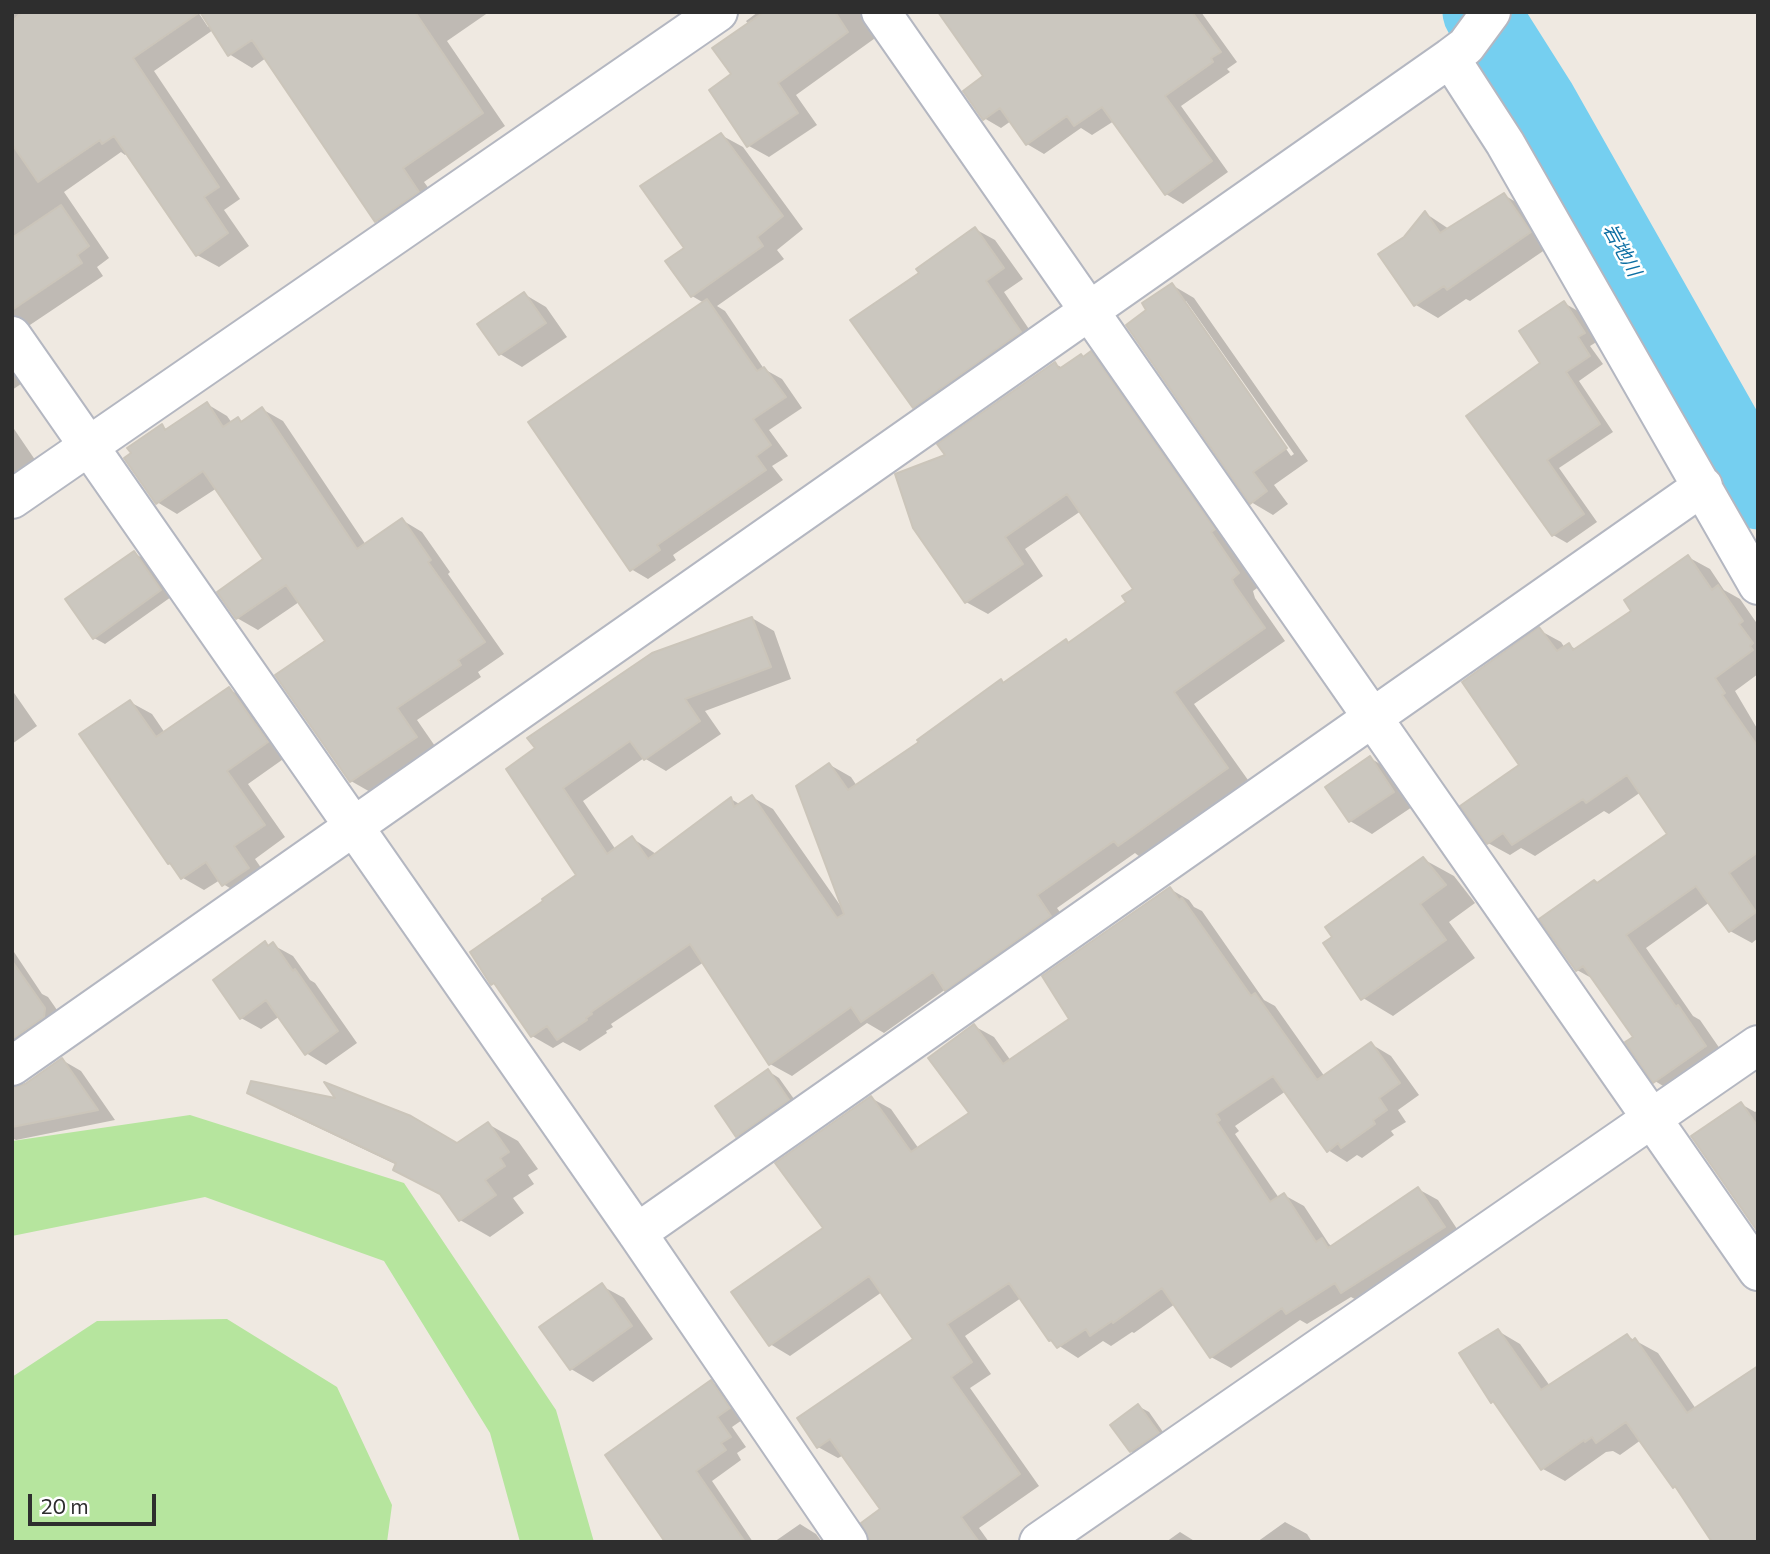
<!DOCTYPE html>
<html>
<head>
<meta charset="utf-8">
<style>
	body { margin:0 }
	#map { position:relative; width:1770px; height:1554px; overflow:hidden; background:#efe9e1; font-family:Commissioner,sans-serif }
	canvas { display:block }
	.frame { position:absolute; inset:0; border:14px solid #2e2e2e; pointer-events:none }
	.scale { position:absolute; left:28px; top:1494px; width:128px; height:32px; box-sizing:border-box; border:4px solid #2e2e2e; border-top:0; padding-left:9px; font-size:21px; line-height:24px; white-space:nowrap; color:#2e2e2e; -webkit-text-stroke:5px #fff; paint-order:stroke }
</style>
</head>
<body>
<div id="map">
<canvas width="1770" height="1554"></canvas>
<div class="frame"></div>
<div class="scale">20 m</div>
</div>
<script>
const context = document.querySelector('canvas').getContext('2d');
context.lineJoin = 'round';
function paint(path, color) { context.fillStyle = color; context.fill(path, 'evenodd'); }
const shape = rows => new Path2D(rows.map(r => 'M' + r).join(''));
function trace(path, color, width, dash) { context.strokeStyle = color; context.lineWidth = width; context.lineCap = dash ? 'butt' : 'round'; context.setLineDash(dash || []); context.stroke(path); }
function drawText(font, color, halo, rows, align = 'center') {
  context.font = font + ' Commissioner,"Noto Sans JP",sans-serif'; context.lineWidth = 5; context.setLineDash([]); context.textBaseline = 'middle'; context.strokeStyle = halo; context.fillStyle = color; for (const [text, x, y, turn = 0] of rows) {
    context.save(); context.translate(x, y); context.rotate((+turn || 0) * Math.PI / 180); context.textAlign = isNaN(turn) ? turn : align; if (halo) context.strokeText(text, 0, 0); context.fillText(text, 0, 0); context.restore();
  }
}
const green = shape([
	[190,1115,404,1183,556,1410,594,1542,520,1542,490,1433,384,1261,205,1197,12,1236,12,1141],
	[227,1319,337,1387,392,1505,387,1542,12,1542,12,1377,97,1321]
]);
const shadow = shape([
	[12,12,198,12,208,27,230,12,489,12,447,41,505,126,424,182,441,205,399,234,377,220,266,58,252,68,229,54,213,30,154,71,240,199,224,210,249,246,219,267,197,255,128,153,125,155,121,152,64,192,109,258,97,267,103,276,12,337],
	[758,12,862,12,878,36,796,95,817,125,769,157,749,146,733,74,749,25,746,21],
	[940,12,1201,12,1237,62,1227,69,1230,72,1181,106,1228,172,1183,204,1166,194,1114,121,1092,135,1081,128,1044,154,1027,144,1011,121,1001,128,984,118,986,77],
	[721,135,743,147,803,229,777,250,784,259,717,306,725,311,764,369,782,379,802,408,769,430,788,456,772,466,783,480,673,555,676,560,648,579,631,569,704,303,692,296,687,248],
	[1504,195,1526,208,1552,245,1470,301,1466,299,1438,318,1416,305,1405,238,1425,213,1449,229],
	[975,229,995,240,1023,279,1004,292,1039,344,934,418,914,407,921,273],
	[1172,285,1194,298,1308,461,1274,485,1288,504,1273,515,1251,502,1149,310],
	[1182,301,1186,301,1294,454,1291,456],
	[524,294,546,307,567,337,522,367,500,354],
	[1564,303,1578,311,1598,341,1590,346,1603,364,1579,381,1613,432,1559,468,1597,522,1567,543,1553,535,1469,416,1542,363],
	[1091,353,1112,365,1260,586,1253,591,1255,598,1285,641,1194,704,1248,780,1140,857,1135,853,1057,908,1072,929,967,1002,946,989,884,1033,867,1023,792,1076,770,1064,704,962,611,1024,613,1027,606,1031,607,1033,580,1051,563,1042,553,1048,532,1036,499,987,492,983,578,876,508,770,752,618,774,631,791,679,705,711,721,734,666,771,644,758,583,801,616,850,632,838,656,854,731,799,741,805,752,797,773,809,842,908,830,765,851,777,857,786,921,742,1001,681,1005,683,1066,642,1070,644,1129,603,1135,589,1081,511,1025,549,1043,576,988,614,966,602,947,456,1055,364,1063,368,1081,356,1085,358],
	[12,365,24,382,12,390],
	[207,404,227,416,232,423,238,419,243,422,262,409,283,421,366,545,402,520,422,532,450,572,448,574,504,654,478,672,481,677,417,720,437,749,372,793,351,781,328,642,299,602,258,630,237,618,265,560,217,488,177,514,157,502,162,427,168,430],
	[12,426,44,473,12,494],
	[134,553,144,559,171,597,105,644,94,638],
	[1688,557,1710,569,1724,590,1740,599,1758,625,1758,674,1735,691,1758,730,1758,938,1752,943,1730,931,1710,902,1646,948,1693,1016,1700,1020,1727,1059,1676,1094,1655,1081,1635,1037,1595,980,1577,970,1599,884,1669,835,1641,792,1609,814,1604,811,1535,856,1521,848,1510,855,1488,843,1521,766,1539,630,1561,642,1565,648,1569,645,1577,650,1634,612],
	[229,689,250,702,289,755,248,784,285,837,255,859,270,881,245,897,223,884,220,880,204,890,183,878,130,702,152,714,165,733],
	[12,690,37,726,12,744],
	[1370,758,1392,771,1415,805,1372,834,1350,821],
	[1423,859,1454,876,1475,903,1449,922,1475,958,1393,1016,1363,998],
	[1170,889,1189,900,1194,907,1202,911,1264,1000,1275,1006,1325,1077,1371,1044,1391,1056,1419,1095,1398,1110,1406,1122,1391,1131,1394,1135,1362,1158,1357,1155,1347,1162,1328,1150,1286,1091,1235,1126,1239,1131,1235,1134,1279,1198,1284,1195,1304,1206,1329,1244,1333,1247,1418,1189,1438,1200,1463,1238,1362,1303,1351,1297,1307,1324,1300,1320,1231,1368,1211,1357,1175,1304,1134,1333,1132,1332,1111,1346,1103,1341,1078,1358,1050,1340,1021,1298,965,1336,991,1374,970,1388,1039,1486,979,1528,989,1542,877,1542,883,1510,844,1455,838,1458,818,1447,916,1340,882,1292,790,1356,770,1344,826,1228,871,1098,891,1109,919,1149,971,1113,974,1026,994,1037,1011,1061,1072,1020],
	[265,943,270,946,273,945,293,956,310,980,315,983,357,1043,326,1065,306,1053,280,1016,261,1029,241,1018],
	[12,949,42,994,48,997,64,1020,12,1066],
	[62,1060,81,1071,115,1120,16,1140,12,1138,12,1089,25,1085],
	[768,1071,779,1078,799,1106,748,1142,738,1135],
	[249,1092,458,1145,488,1124,518,1141,538,1169,528,1175,534,1184,513,1198,524,1213,490,1237,460,1220,443,1195,397,1165,279,1109],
	[1741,1104,1755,1112,1758,1110,1758,1229],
	[602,1286,624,1298,653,1339,593,1382,571,1369],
	[1498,1331,1520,1344,1550,1386,1627,1336,1658,1353,1696,1409,1680,1490,1674,1487,1641,1440,1620,1455,1613,1451,1606,1452,1565,1481,1543,1469,1498,1405,1492,1401],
	[711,1382,728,1392,745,1418,732,1427,746,1447,737,1453,741,1460,712,1481,753,1542,667,1542],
	[1138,1406,1149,1412,1168,1439,1142,1457,1131,1451],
	[1285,1522,1307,1534,1312,1542,1257,1542],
	[800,1524,816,1534,822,1542,774,1542],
	[1180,1532,1196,1542,1166,1542]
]);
const river = shape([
	[1481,12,1538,102,1758,491]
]);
const building = shape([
	[22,12,200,12,133,58,219,187,204,197,228,233,196,256,114,136,102,144,100,140,38,182,12,144,12,22,22,12],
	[200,12,415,12,483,113,403,168,419,192,375,222,252,40,228,56,200,12],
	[764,12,835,12,848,32,778,83,798,113,747,147,709,90,731,74,712,48,764,12],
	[938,12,1192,12,1221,52,1211,58,1213,62,1165,96,1212,161,1165,195,1102,107,1074,126,1067,116,1026,145,1000,108,983,120,963,91,983,76,938,12],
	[721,133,783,216,757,237,763,246,691,297,665,261,684,248,640,186,721,133],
	[1504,193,1531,232,1447,290,1444,286,1414,306,1378,254,1404,237,1425,211,1440,233,1504,193],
	[61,205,89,246,77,255,82,263,12,310,12,238,61,205],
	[975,227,1004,268,986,281,1021,332,913,408,850,320,919,273,916,269,975,227],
	[1172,283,1287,448,1253,472,1267,491,1250,504,1126,325,1146,310,1142,303,1172,283],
	[524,292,546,323,499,355,477,324,524,292],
	[707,299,757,371,764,367,786,397,753,419,771,445,756,456,766,470,657,545,660,550,630,571,528,422,707,299],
	[1564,301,1585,333,1578,337,1590,356,1566,372,1600,424,1547,460,1584,514,1552,536,1466,416,1540,363,1519,331,1564,301],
	[1091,351,1215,529,1211,532,1239,573,1232,579,1234,584,1265,628,1174,692,1228,768,1118,846,1114,841,1037,895,1051,916,945,991,933,972,861,1022,851,1007,769,1065,690,944,591,1012,592,1014,586,1018,587,1020,557,1040,547,1026,531,1037,494,983,491,985,470,952,543,901,542,899,576,875,506,769,535,748,527,738,652,653,752,617,771,667,685,699,700,721,644,760,630,741,563,788,607,854,632,836,648,859,731,797,734,807,752,795,837,918,844,914,796,786,829,763,848,790,919,742,917,740,1001,679,1003,683,1066,639,1068,643,1126,602,1122,596,1133,589,1067,494,1005,537,1023,564,965,603,913,528,895,474,945,455,937,444,1055,362,1059,369,1081,354,1083,357,1091,351],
	[207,402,223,427,238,417,241,422,262,407,357,549,402,518,431,560,428,562,485,642,458,660,461,665,397,708,417,737,350,782,275,675,325,641,286,585,236,619,217,592,263,559,203,471,156,504,124,458,131,453,127,448,162,424,165,430,207,402],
	[134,551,161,590,93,639,65,599,134,551],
	[1688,555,1712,590,1718,585,1743,621,1739,624,1753,643,1750,646,1753,650,1715,678,1725,693,1722,695,1758,747,1758,852,1729,873,1756,912,1729,932,1696,886,1626,935,1676,1007,1678,1005,1706,1046,1653,1083,1625,1042,1633,1037,1583,966,1576,971,1539,919,1594,880,1597,883,1667,834,1627,775,1586,803,1583,799,1512,845,1503,833,1487,844,1460,806,1519,765,1462,682,1539,627,1557,651,1569,643,1573,650,1631,611,1624,600,1688,555],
	[229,687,268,742,227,771,265,825,234,846,249,868,222,886,206,862,181,879,170,863,168,864,79,734,130,700,156,737,229,687],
	[1370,756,1394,792,1349,822,1325,787,1370,756],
	[1423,857,1446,885,1420,904,1446,940,1361,1000,1323,943,1332,937,1325,927,1423,857],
	[1170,887,1179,900,1182,898,1251,996,1255,993,1317,1080,1371,1042,1400,1083,1379,1098,1387,1110,1373,1120,1375,1124,1341,1148,1338,1143,1327,1152,1273,1076,1216,1114,1220,1120,1217,1122,1270,1202,1284,1193,1316,1242,1322,1238,1328,1248,1418,1187,1445,1227,1341,1293,1335,1283,1286,1314,1282,1308,1210,1358,1162,1288,1113,1323,1112,1321,1090,1336,1086,1329,1057,1348,1051,1340,1049,1341,1009,1283,947,1324,972,1362,951,1377,1020,1474,961,1517,979,1542,870,1542,861,1523,880,1509,830,1439,817,1448,797,1418,913,1339,869,1276,769,1346,731,1292,823,1228,775,1163,871,1096,911,1152,969,1113,928,1058,974,1024,1003,1064,1069,1019,1042,976,1170,887],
	[265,941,268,946,273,942,293,971,295,969,338,1031,305,1055,266,1000,240,1019,213,980,265,941],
	[12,961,45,1008,44,1017,12,1039,12,961],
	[62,1058,98,1110,12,1127,12,1088,25,1084,62,1058],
	[768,1069,789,1100,736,1137,715,1106,768,1069],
	[251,1081,335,1098,324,1082,411,1116,457,1143,488,1122,509,1152,500,1158,505,1166,485,1180,496,1195,459,1221,440,1194,393,1170,396,1163,247,1093,251,1081],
	[1741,1102,1758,1127,1758,1232,1691,1136,1741,1102],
	[602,1283,632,1326,570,1370,539,1327,602,1283],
	[1498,1329,1541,1390,1627,1334,1632,1341,1635,1338,1687,1413,1758,1366,1758,1542,1712,1542,1675,1486,1673,1488,1626,1422,1596,1443,1592,1437,1585,1442,1584,1440,1541,1470,1493,1401,1491,1403,1459,1353,1498,1329],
	[711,1380,730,1408,717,1417,731,1437,721,1443,726,1450,696,1471,745,1542,665,1542,605,1455,711,1380],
	[1138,1404,1159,1433,1130,1452,1110,1425,1138,1404]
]);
const minor = shape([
	[881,12,1758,1271],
	[1450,58,1505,143,1758,585],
	[12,336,637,1233,848,1542],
	[12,499,718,12],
	[12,1066,1450,58,1466,46,1491,12],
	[637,1233,1703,486],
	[1039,1542,1758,1045]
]);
const waterNames = [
	["岩地川",1622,250,61]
];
paint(green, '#b6e59e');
paint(shadow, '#0003');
trace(river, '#75cff0', 77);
paint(building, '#cbc7bf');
trace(building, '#cbc5ba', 2);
trace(minor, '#b4b7c1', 42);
trace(minor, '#fff', 38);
drawText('italic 19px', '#0d6fa3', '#fff', waterNames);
</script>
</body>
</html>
